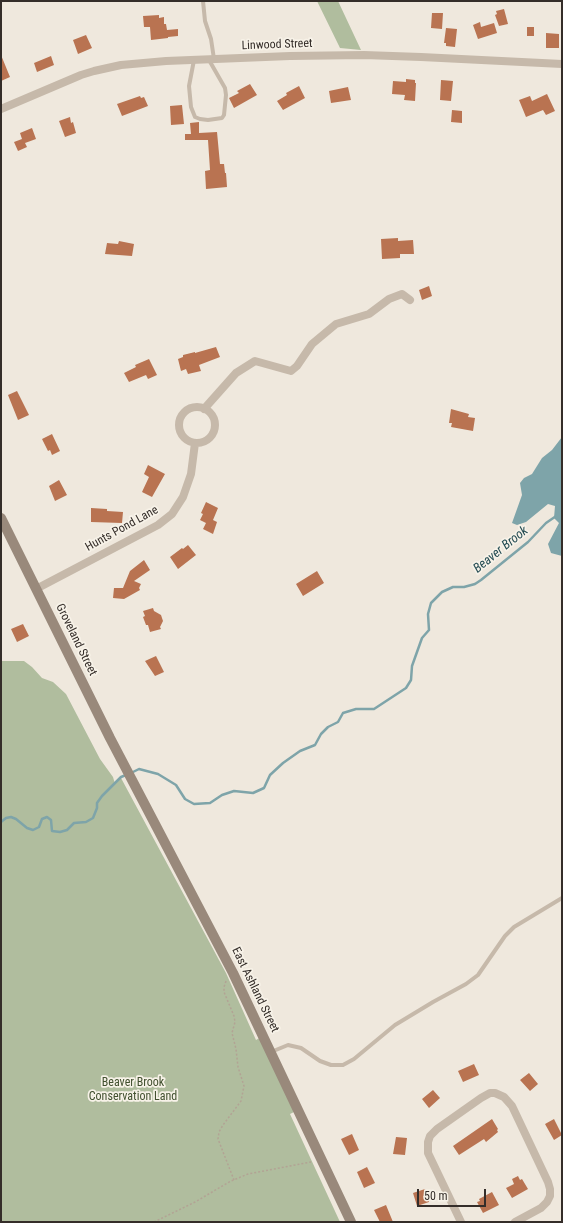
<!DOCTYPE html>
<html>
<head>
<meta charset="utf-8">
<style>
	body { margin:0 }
	#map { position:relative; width:563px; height:1223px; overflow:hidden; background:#efe8dd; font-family:"Roboto Condensed",sans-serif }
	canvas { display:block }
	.frame { position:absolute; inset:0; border:2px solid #342d29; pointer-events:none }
	.scale { position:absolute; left:417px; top:1189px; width:69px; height:18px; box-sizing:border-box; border:2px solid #342d29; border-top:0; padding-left:5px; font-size:12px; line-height:14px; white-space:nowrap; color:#342d29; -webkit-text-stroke:3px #f7f2e8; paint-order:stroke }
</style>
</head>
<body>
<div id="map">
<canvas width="563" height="1223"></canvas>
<div class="frame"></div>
<div class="scale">50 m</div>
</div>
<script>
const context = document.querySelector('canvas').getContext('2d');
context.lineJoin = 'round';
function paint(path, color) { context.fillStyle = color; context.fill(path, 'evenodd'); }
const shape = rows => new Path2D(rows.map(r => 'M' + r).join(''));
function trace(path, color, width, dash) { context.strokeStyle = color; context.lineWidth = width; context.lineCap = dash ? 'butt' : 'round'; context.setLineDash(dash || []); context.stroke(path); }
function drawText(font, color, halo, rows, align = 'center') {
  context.font = font + ' "Roboto Condensed",sans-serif'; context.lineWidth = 3.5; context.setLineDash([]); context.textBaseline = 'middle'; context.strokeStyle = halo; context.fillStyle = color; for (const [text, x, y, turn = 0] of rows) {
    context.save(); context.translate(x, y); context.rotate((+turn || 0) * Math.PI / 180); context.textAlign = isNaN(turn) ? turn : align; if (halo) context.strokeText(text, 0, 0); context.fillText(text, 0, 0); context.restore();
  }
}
const green = shape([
	[317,1,338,1,361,50,340,48],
	[1,661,24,661,32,667,42,678,53,682,66,694,100,759,113,777,115,784,121,778,226,973,256,1040,263,1036,298,1110,290,1114,340,1222,1,1222]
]);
const water = shape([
	[562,437,562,556,551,553,548,544,559,523,554,518,555,506,548,504,526,522,517,525,512,523,522,495,520,483,524,478,532,474,542,458,552,450]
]);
const stream = shape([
	[131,773,139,769,158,774,176,785,185,799,194,804,210,803,222,795,234,791,253,793,264,788,270,775,283,763,300,751,315,745,321,734,328,727,338,722,343,713,356,709,374,709,406,688,411,680,412,666,422,638,429,630,428,614,431,603,442,592,453,587,464,587,475,584,481,580,528,542,546,523,562,512],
	[1,822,6,818,11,817,16,819,27,828,33,830,39,827,42,819,47,817,51,820,52,831,60,832,67,830,74,823,86,822,93,818,97,808,97,803,102,796,121,777,126,775]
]);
const building = shape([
	[504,9,508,24,499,26,495,15,497,14,496,11],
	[432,13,443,13,442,29,431,28],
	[159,15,159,18,164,17,164,24,166,24,167,30,178,29,178,36,168,37,168,38,151,40,150,27,144,27,143,16],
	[480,22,481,27,494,23,497,33,478,39,473,25],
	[527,27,534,27,534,36,527,36],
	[446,28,457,29,455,47,446,46,446,43,444,43],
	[546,33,559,34,559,48,546,48],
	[86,35,92,48,78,54,73,40],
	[1,55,10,77,1,81],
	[51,56,54,65,37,72,34,63],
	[406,79,415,80,415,83,416,83,415,101,404,100,405,95,392,94,393,81,406,82],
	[441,80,453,81,451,101,440,100],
	[250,84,257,95,234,108,229,98,239,93,237,91],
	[299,86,305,98,283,110,277,101,287,95,286,93],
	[348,87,351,100,331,103,329,91],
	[547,94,555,111,546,115,543,110,526,117,519,100,530,96,532,101],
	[140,96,141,98,144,97,148,106,122,116,117,104],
	[182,105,184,124,171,125,170,106],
	[452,110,462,111,462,123,451,122],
	[70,117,71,123,73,122,76,133,65,137,59,121],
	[199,122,199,133,217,132,220,164,224,164,225,173,226,173,227,187,206,189,205,171,210,170,208,140,185,140,185,134,191,134,190,123],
	[32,128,36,139,25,143,27,147,18,151,14,142,22,139,20,133],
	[398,238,398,241,413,240,414,254,400,254,400,258,382,259,381,239],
	[119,241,134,244,132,256,105,254,107,243,118,244],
	[429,286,432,296,422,300,419,290],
	[216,347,220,357,199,365,201,371,188,374,186,369,181,371,178,359,183,357,183,355,195,352,195,353],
	[149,359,157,375,148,379,146,375,129,382,124,373,136,367,135,365],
	[17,391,29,415,18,420,8,395],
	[451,409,469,414,468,417,475,418,473,431,451,427,452,423,449,423],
	[52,434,60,451,52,455,50,450,48,451,42,439],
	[148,465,165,474,152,497,142,492,149,477,144,474],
	[59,480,67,495,55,501,49,486],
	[206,502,218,508,213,520,217,522,213,534,203,529,206,523,200,520,203,514,201,513],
	[91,508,107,509,107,511,123,512,122,523,91,522],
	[188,545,196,555,178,569,170,557,182,548,183,549],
	[144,560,150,570,134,581,141,584,139,588,140,590,124,599,113,598,114,588,123,588,130,571],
	[317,571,324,583,303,596,296,584],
	[153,608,154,611,161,615,163,621,160,627,161,629,150,632,148,625,146,625,143,617,145,616,143,611],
	[23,624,29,636,17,642,11,629],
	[156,656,164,672,155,676,145,661],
	[474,1064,479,1075,463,1082,458,1071],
	[529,1073,538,1084,530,1091,520,1080],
	[433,1090,440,1098,429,1108,422,1099],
	[492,1119,498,1129,497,1130,498,1132,486,1142,484,1139,459,1155,453,1146],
	[554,1119,562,1135,554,1140,545,1124],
	[352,1134,359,1150,349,1155,341,1139],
	[396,1137,407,1138,405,1155,393,1154],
	[367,1167,375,1183,364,1188,357,1172],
	[518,1176,520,1180,522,1179,528,1189,512,1198,506,1188,514,1184,512,1179],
	[425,1189,429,1202,417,1206,413,1193],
	[492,1192,499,1205,483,1213,477,1202,480,1201,479,1199],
	[386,1205,393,1222,380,1222,374,1210]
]);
const path = shape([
	[226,981,224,987,224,992,234,1016,235,1022,232,1033,236,1049,238,1067,244,1086,241,1101,223,1125,219,1132,218,1139,234,1180],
	[154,1222,195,1202,231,1181,248,1174,311,1162]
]);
const lane = shape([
	[203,1,205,21,211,39,214,59],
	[194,60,189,86,191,107,195,117,200,119,208,120,222,118,224,115,226,95,225,88,209,60],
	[271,1052,288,1045,301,1048,320,1061,331,1065,343,1065,354,1059,395,1025,433,1002,466,984,478,975,505,936,514,927,562,898]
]);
const street = shape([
	[1,109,81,75,94,71,121,65,166,61,290,56,364,55,421,57,562,64],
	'179 425a18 18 0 1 1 36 0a18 18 0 1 1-36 0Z',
	[204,409,236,373,255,361,291,371,297,366,312,344,336,324,369,314,389,299,402,294,410,300],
	[36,589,158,525,172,514,183,497,191,474,195,443],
	[461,1222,428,1153,428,1142,430,1136,437,1129,481,1098,490,1093,495,1093,504,1097,512,1106,548,1182,550,1189,550,1196,547,1202,541,1208,515,1222]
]);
const secondary = shape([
	[1,518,110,738,233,973,351,1222]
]);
const streetNames = [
	["Linwood Street",277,45,-2],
	["Hunts Pond Lane",122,529,-29],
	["Groveland Street",76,640,64],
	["East Ashland Street",255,990,64]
];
const parkNames = [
	["Beaver Brook",133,1083],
	["Conservation Land",133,1097]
];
const waterNames = [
	["Beaver Brook",501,550,-39]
];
paint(green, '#b0bd9e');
paint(water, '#7ea4a9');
trace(stream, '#7ea4a9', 2.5);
paint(building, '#b97351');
trace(path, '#b2a394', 1.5, [2, 2]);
trace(lane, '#c6b9aa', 4);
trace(street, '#c6b9aa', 8);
trace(secondary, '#99897b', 10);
drawText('12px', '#342d29', '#f7f2e8', streetNames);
drawText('12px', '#41502f', '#f7f2e8', parkNames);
drawText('italic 13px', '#224a51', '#f7f2e8', waterNames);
</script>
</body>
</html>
